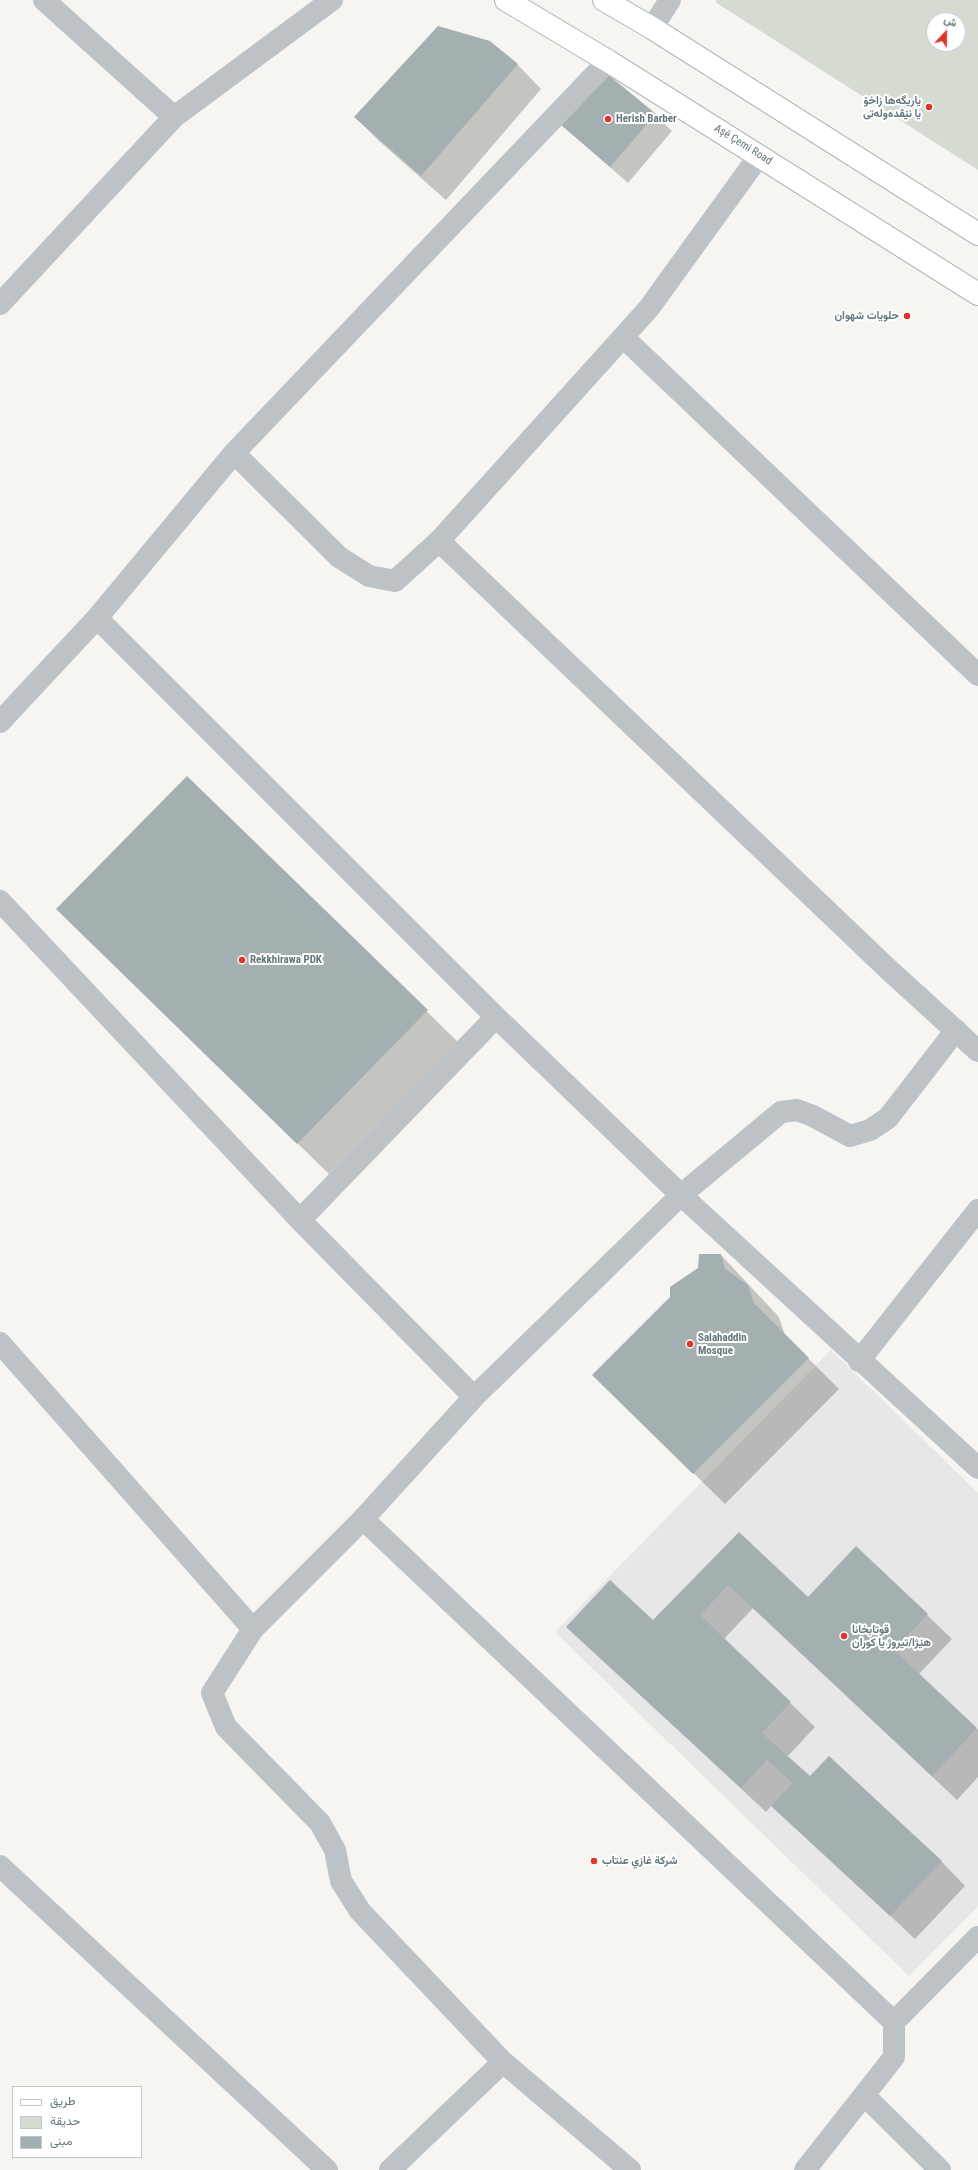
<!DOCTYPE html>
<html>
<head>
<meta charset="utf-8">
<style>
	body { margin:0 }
	#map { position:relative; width:978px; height:2170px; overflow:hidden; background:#f6f5f2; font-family:"Roboto Condensed",Vazirmatn,sans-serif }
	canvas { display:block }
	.legend { position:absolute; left:12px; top:2086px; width:130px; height:72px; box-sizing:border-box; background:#fff; border:1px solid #c0c8cb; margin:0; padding:5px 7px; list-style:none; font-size:12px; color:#62767d }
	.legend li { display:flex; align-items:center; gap:8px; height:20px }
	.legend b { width:20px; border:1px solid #c0c8cb }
	.north { position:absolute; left:926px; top:12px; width:40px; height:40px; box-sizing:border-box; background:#fff; border:1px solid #c0c8cb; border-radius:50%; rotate:22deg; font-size:11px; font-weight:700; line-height:16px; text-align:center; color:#62767d }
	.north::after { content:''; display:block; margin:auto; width:14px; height:18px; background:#de352a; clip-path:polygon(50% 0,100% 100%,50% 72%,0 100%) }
</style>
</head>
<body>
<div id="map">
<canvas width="978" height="2170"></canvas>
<ul class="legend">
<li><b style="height:5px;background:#fff"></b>طريق</li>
<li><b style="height:11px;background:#d6dbd2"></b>حديقة</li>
<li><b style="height:11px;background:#a4afb2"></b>مبنى</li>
</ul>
<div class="north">ش</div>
</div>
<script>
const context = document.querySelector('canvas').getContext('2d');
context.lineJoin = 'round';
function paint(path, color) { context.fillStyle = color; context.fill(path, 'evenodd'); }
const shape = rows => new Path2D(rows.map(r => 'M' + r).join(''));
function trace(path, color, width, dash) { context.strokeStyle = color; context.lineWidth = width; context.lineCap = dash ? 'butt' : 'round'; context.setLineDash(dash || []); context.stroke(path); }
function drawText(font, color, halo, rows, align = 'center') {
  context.font = font + ' "Roboto Condensed",Vazirmatn,sans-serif'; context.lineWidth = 4; context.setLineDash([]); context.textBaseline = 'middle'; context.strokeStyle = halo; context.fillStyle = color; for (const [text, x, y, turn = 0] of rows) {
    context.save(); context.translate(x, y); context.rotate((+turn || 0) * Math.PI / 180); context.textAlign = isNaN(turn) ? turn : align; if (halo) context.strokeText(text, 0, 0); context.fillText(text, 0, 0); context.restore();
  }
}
const built = shape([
	[831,1350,978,1493,978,1906,909,1976,555,1632]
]);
const green = shape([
	[717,0,978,0,978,170,715,2],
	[934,20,958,20,958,44,934,44]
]);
const shadow = shape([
	[517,64,541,89,446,200,379,141,355,117],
	[655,115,672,131,628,183,562,125],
	[187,778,458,1042,329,1174,89,940],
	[721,1255,779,1317,785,1335,839,1389,725,1504,625,1406],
	[739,1534,808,1599,857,1548,952,1639,919,1674,978,1730,978,1777,957,1800,753,1608,724,1639,815,1727,787,1757,810,1778,941,1861,965,1886,915,1939,772,1805,766,1812,568,1627,653,1621]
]);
const building = shape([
	[438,26,490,41,518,64,421,176,354,117],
	[605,72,656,114,610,167,561,125],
	[187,776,428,1010,297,1144,56,909],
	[699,1254,721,1254,725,1269,748,1285,754,1303,809,1358,693,1474,592,1375,670,1297,670,1287,698,1268],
	[739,1532,808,1597,856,1546,928,1614,894,1650,977,1728,932,1776,728,1585,700,1615,791,1702,762,1733,810,1776,829,1756,942,1861,890,1916,771,1806,793,1783,767,1760,741,1788,566,1627,610,1580,653,1620]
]);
const minor = shape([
	[44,0,174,117,332,0],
	[652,28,670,0],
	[0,304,174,117],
	[623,337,649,308,759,156],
	[234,453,339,557,369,576,395,581,439,541],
	[97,618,496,1017,681,1195,978,1468],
	[978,675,623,337,439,541,888,969,978,1051],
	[0,722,97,618,234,453,608,61],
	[0,901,300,1220,474,1397],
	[300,1220,496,1017],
	[0,1343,253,1629],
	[859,1361,978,1210],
	[363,1519,253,1629,212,1693,226,1727,320,1823,335,1850,341,1881,360,1911,503,2062,390,2170],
	[0,1866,327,2170],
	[894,2022,363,1519,474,1397,681,1195,781,1112,797,1110,813,1116,850,1136,870,1130,888,1118,956,1030],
	[503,2062,630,2170],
	[865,2096,940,2170],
	[805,2170,894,2057,894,2022,978,1937]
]);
const major = shape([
	[506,0,608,61,978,294],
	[604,0,652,28,978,234]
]);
const markers = [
	[929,107,4,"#de352a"],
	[608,119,4,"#de352a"],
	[907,316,4,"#de352a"],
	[242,960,4,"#de352a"],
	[690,1344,4,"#de352a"],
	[844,1636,4,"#de352a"],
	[594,1861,4,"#de352a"]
];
const poiNames = [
	["یاریگه‌ها زاخۆ",921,101,"right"],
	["یا نێڤده‌وله‌تی",921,114,"right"],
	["Herish Barber",616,119],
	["حلويات شهوان",899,316,"right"],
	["Rekkhirawa PDK",250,960],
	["Salahaddin",698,1338],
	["Mosque",698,1351],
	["قوتابخانا",852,1630],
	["هێژا/تيروژ يا كوران",852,1643],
	["شركة غازي عنتاب",602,1861]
];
const streetNames = [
	["Aşê Çemi Road",743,145,32]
];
paint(built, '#e6e7e6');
paint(green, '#d6dbd2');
paint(shadow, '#0003');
paint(building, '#a4afb2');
trace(major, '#b0b6b9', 24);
trace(minor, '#bcc2c5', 22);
trace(major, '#fff', 22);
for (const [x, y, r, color] of markers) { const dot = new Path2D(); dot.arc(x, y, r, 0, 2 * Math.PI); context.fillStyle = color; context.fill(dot); trace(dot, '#fff', 1.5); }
drawText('bold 11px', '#62767d', '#fff', poiNames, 'left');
drawText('11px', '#62767d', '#fff', streetNames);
</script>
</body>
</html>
